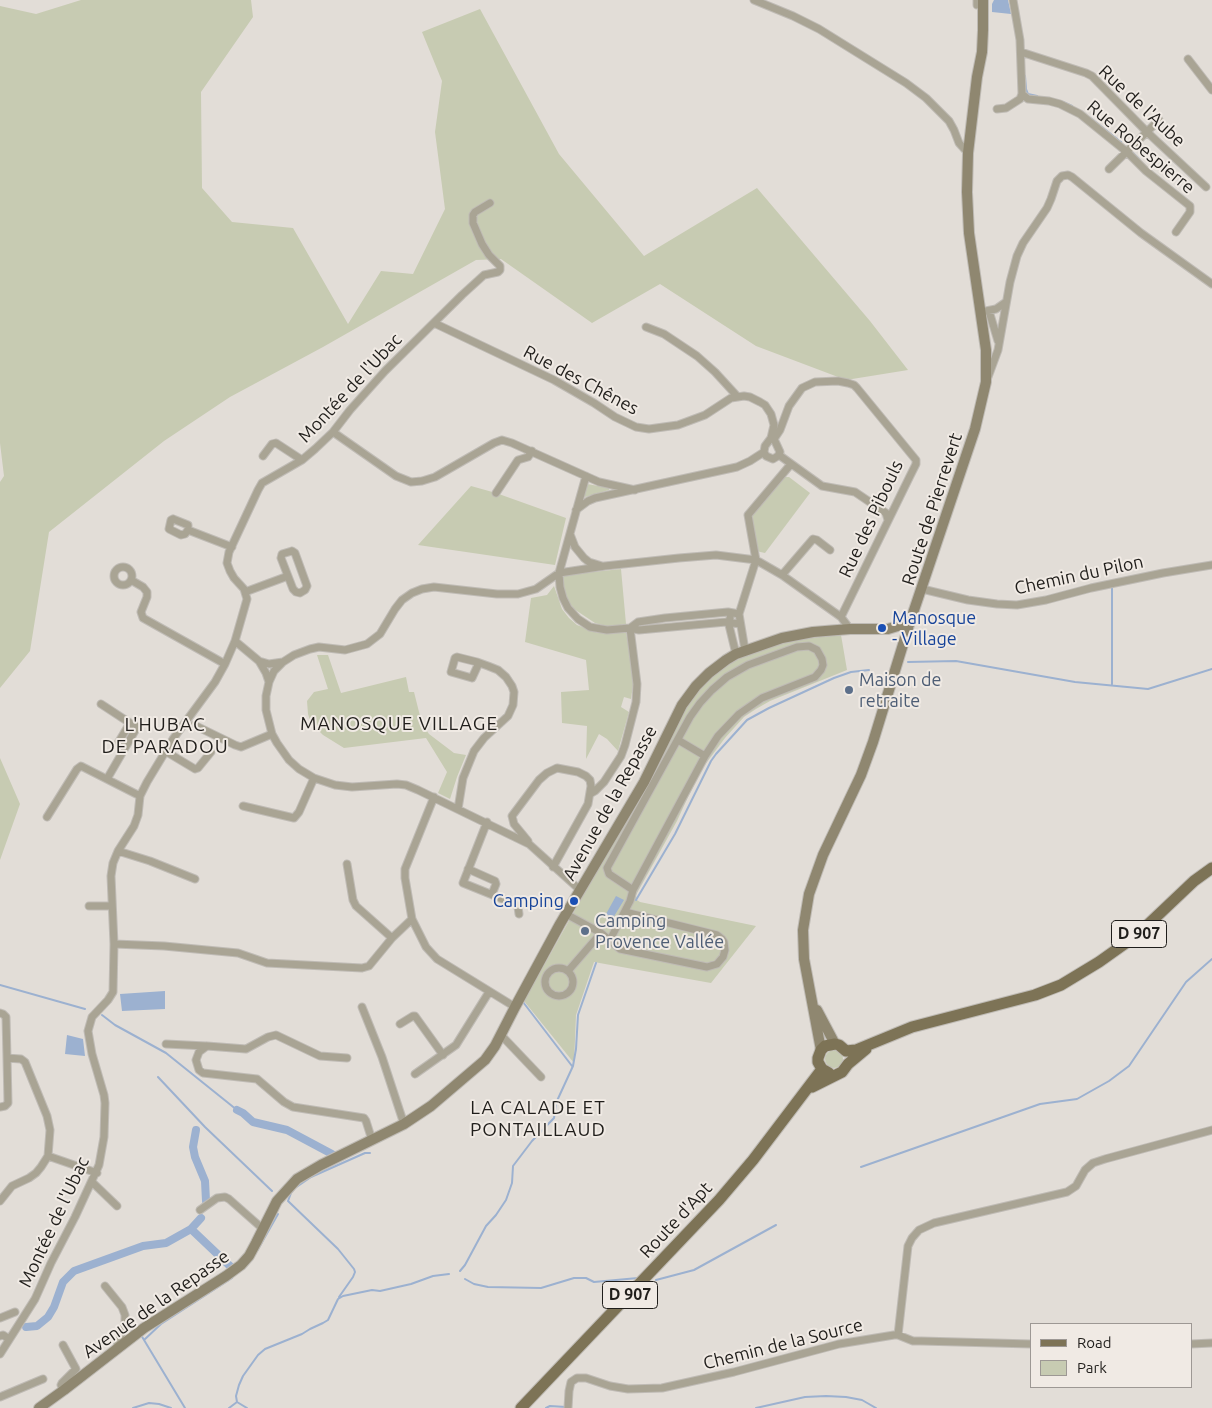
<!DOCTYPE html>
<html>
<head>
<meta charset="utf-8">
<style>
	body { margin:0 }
	#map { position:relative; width:1212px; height:1408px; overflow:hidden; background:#e2ddd7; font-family:Ubuntu,sans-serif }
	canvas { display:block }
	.legend { position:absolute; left:1030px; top:1323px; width:162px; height:65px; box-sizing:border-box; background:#f0eae4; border:1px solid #9d9894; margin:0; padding:6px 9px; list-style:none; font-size:15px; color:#201e1b }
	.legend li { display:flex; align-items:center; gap:10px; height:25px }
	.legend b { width:25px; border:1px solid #9d9894 }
</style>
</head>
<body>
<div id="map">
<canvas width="1212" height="1408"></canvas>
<ul class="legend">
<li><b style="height:6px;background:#7d7356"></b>Road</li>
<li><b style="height:14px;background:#c7cbb2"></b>Park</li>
</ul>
</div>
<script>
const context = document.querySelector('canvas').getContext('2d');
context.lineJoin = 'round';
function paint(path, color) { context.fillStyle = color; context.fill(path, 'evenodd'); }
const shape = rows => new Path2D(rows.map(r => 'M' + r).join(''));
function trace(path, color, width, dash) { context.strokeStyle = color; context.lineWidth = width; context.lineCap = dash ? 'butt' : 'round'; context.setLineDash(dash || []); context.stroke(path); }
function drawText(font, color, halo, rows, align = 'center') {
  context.font = font + ' Ubuntu,sans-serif'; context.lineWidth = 4; context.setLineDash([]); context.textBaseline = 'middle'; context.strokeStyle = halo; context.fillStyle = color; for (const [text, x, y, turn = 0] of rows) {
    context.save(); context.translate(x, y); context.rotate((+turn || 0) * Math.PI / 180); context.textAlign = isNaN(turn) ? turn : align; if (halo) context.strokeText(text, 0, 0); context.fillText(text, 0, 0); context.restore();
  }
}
const green = shape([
	[81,0,251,0,253,17,201,92,202,188,232,222,293,228,348,324,381,271,413,274,445,209,435,132,442,81,422,32,480,9,559,154,644,256,757,188,870,321,908,370,846,380,756,346,660,284,592,323,501,259,476,260,323,347,230,397,164,441,49,532,30,651,0,688,0,482,4,476,0,443,0,6,36,14],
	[784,477,789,477,810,493,765,553,756,551,753,537,752,516],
	[587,484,610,488,609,490,585,497,584,496],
	[471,486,496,493,566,518,555,565,418,545],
	[621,569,626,624,610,627,595,623,574,609,566,598,561,584,562,578,565,575],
	[554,586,562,609,569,618,577,625,598,633,626,633,633,667,633,685,631,699,624,697,621,707,629,712,618,751,607,739,599,734,586,759,587,726,562,723,561,692,589,690,586,660,525,642,531,598,547,595],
	[841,635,847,670,770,701,756,709,744,717,725,738,704,766,688,797,677,821,636,895,637,900,640,902,756,926,711,983,594,962,576,1015,574,1063,524,1001,667,746,690,699,707,680,727,665,749,654,778,644,809,638],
	[317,655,328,655,341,693,406,677,409,692,414,692,422,724,429,734,454,753,466,755,457,777,450,799,438,793,447,772,426,738,344,748,323,735,311,723,308,714,307,701,314,692,328,689],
	[0,758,20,804,0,860],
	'825 1059a9 9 0 1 1 18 0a9 9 0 1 1-18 0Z'
]);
const water = shape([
	[994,0,1008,0,1011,14,992,12,992,4],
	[616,896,624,900,613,918,606,914],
	[165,991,165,1009,122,1011,120,994],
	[67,1035,83,1039,85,1056,65,1054]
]);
const stream = shape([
	[1025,76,1026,89,1028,94,1037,96],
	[1063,102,1072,106],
	[1089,117,1121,142],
	[1133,153,1139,159],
	[908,662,956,661,1075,682,1148,689,1212,669],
	[1112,684,1112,587],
	[636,900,675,834,711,761,716,754,747,720,769,708,834,678,851,672,869,670],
	[0,985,85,1009],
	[523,1002,572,1066],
	[102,1015,115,1025,166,1053,237,1110],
	[158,1077,205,1127,272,1191],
	[861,1167,1040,1104,1077,1099,1109,1081,1129,1066,1186,982,1212,959],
	[257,1251,278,1214],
	[460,1271,465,1265,486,1226,496,1215,506,1200,512,1183,513,1166,532,1141,554,1118,556,1103,573,1066,576,1049,578,1015,596,963],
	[465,1279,474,1284,488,1287,541,1288,574,1278,586,1278,594,1282,638,1278],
	[656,1280,694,1270,776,1225],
	[339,1297,353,1277,355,1272,354,1269,338,1249,288,1201,291,1193,295,1188,311,1177,365,1153,370,1153],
	[141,1335,185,1408],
	[144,1340,161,1324,232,1278],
	[237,1402,236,1396,239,1385,243,1376,258,1355,265,1349,302,1334,310,1329,323,1323,328,1320,338,1299,343,1296,372,1290,380,1291,411,1284,433,1276,449,1274],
	[133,1408,149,1403,159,1404,171,1408],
	[229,1408,237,1402,247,1408],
	[546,1408,550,1406,566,1407],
	[756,1408,805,1397,826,1396,846,1397,862,1400,876,1408]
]);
const canal = shape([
	[237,1110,243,1113,253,1122,287,1130,332,1154],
	[196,1130,193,1147,195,1157,205,1181,206,1201],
	[191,1229,201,1218],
	[26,1327,37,1326,48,1317,54,1307,63,1282,74,1271,143,1246,166,1243,191,1229,231,1267]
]);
const street = shape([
	[754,0,793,16,819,29,906,83,926,98,949,121,954,130,959,143,968,153],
	[1013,0,1020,40,1022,94,1028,99,1049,101,1060,104,1080,114,1127,152,1146,171,1190,206,1190,212,1176,232],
	[977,5,977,0],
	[1021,52,1086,73,1092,76,1147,132,1206,187],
	[1188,59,1212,90],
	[997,109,1006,108,1020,99,1022,94],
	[1109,169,1159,120],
	[986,311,996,309,1006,302],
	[989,311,998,341],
	[434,323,554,380,594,403,615,417,636,427,649,429,678,425,705,415,731,398,744,396,750,397,760,402,765,405,771,414,774,425,771,438],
	[646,327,664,334,697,356,715,372,737,396],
	[988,377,998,350,1010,282,1017,256,1023,243,1047,208,1051,199,1057,181,1062,176,1068,175,1072,177,1141,233,1212,284],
	[333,432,396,476,411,482,422,481,435,477,494,443,502,440,512,443,599,482,635,490],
	[771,438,774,439,780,452,778,456,773,459,766,456,764,452,765,446,771,438],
	[774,439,780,430,789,406,802,388,815,382,838,381,848,383,854,385,857,388,916,460,916,464,910,476,841,617],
	[779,455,822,486,855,492,886,513,888,520],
	[263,456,272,444,276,443,302,460],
	[586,476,559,573,560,587,563,598,568,608,578,619,590,627,607,630,630,628,639,630,726,622,740,624],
	[496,493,518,460,528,457,532,451],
	[576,510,588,501,595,498,737,467,750,461,764,452],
	[173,519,188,525,188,530,185,534,181,535,169,529,171,520,173,519],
	[188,530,232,547],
	[570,534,575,547,584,558,589,562,602,566],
	[292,551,295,553,307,586,305,590,300,593,296,592,293,589,281,558,282,554,292,551],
	'114 576a9 9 0 1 1 18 0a9 9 0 1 1-18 0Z',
	[782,575,813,539,817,540,830,550],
	[131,580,143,587,147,592,147,597,141,612,143,618,225,664],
	[922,589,968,600,997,604,1017,605,1046,600,1091,588,1163,573,1212,565],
	[245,592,288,576],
	[730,618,729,625,736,654],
	[630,628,638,622,665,618,728,612,739,614],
	[235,641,259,661,269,664,283,662,294,655,310,649,319,647,345,650,367,644,380,634,395,609,402,600,412,593,422,589,434,587,497,594,518,594,536,589,559,573,605,566,679,558,716,555,756,560,782,575,841,617,850,629],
	[745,650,739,614,756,560,748,515,791,464],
	[259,661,266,673,269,682],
	[282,663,274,671,269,682,266,696,266,710,272,734,277,743,289,760,299,769,314,778,335,785,352,787,397,784,406,785,418,790,529,844,580,890],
	[101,704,130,723],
	[194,725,235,745,241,747,272,734],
	[678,740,705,756],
	[165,751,195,769,198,768,211,752],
	[107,779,136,729,136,726,130,723,118,743,124,747],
	[590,794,595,791,604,782,621,756,625,745,636,702,637,684,630,628],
	[243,806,294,818,299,812,314,778],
	[458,809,463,778,474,751,484,738,508,716,513,705,514,692,512,686,506,677,498,670,488,666,477,662,457,657,455,658,451,672,472,678,478,665,477,662],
	[47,817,77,769,81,766,140,796],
	[487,822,463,883,515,904,518,907,519,914],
	[528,841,514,824,512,816,539,780,547,773,557,768,578,772,586,776,590,780,591,786,588,804,553,867],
	[118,851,150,861,195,879],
	[347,864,353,900,356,906,392,938],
	[468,869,495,881,496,884,492,894],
	[89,906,112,906],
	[566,914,601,933,620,949,707,967,717,964,723,957,725,950,724,942,722,939,717,935,625,912],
	[412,919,426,947,437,959,515,1007],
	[610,940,630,901,633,890,705,756,718,736,739,714,762,698,815,677,821,670,823,665,822,659,817,650,809,646,797,647,748,665,727,677,712,690,700,703,690,717,607,868,609,874,633,890],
	[114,944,164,946,238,953,267,963,362,968,369,966,392,938,412,919,405,878,405,869,434,797],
	'545 982a14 14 0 1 1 28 0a14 14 0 1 1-28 0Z',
	[568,971,601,933],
	[362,1007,382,1057,404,1124],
	[0,1013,3,1014,6,1017,7,1058,21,1059,25,1062,47,1116,50,1130,48,1156,41,1167,36,1173,29,1178,12,1186,0,1201],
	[400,1024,413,1016,415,1016,443,1055],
	[501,1035,541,1077],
	[166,1044,206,1046],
	[347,1058,320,1056,276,1035,268,1037,246,1049,207,1046,199,1052,196,1060,199,1070,203,1073,257,1079,284,1102,293,1107,364,1118,366,1121,372,1140],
	[415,1074,456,1045,489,992],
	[0,1107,5,1106,8,1103,7,1058],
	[48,1156,97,1173],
	[92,1182,117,1206],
	[200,1210,217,1198,225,1197,229,1199,263,1229],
	[105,1286,122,1307,125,1315,125,1325,116,1349],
	[0,1318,15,1312],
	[898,1335,908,1246,912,1238,919,1230,934,1223,1067,1192,1076,1186,1085,1170,1093,1163,1105,1159,1212,1130],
	[0,1336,3,1335,9,1339],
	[1191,1344,1212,1343],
	[63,1345,76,1369,62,1383,61,1385,64,1390],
	[0,1354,35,1299,51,1263,75,1217,99,1165,104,1137,105,1103,104,1095,92,1054,88,1031,92,1017,108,1000,113,992,114,944,111,876,113,863,118,851,134,826,138,815,140,796,147,782,173,739,215,682,225,664,235,641,247,599,244,589,234,578,230,571,227,563,229,552,258,490,262,483,302,460,315,449,333,432,350,410,385,371,462,295,484,275,498,272,500,270,500,266,489,255,482,244,473,223,473,215,475,212,490,203],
	[0,1397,43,1379],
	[568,1408,569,1391,571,1382,577,1378,586,1378,610,1386,628,1389,662,1388,734,1372,839,1344,894,1335,898,1335,913,1341,921,1341,1031,1344]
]);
const secondary = shape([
	[817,1010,835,1044],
	[821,1050,804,959,803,930,809,894,823,855,861,775,873,742,909,625,975,429,986,382,986,350,969,233,967,192,968,153,977,77,982,52,983,30,983,0],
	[39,1408,64,1390,144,1328,226,1276,241,1265,249,1256,256,1243,277,1201,297,1179,321,1165,404,1124,431,1106,485,1060,495,1046,515,1007,560,924,644,782,682,705,696,686,709,673,726,660,736,654,782,638,813,632,850,629,888,629,901,625,909,625]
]);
const primary = shape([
	[846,1051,856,1050,912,1027,1035,995,1061,985,1099,962,1137,935,1194,881,1212,868],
	[829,1073,822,1069,818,1062,818,1058,821,1050,825,1046,835,1044,839,1045,846,1051],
	[812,1087,842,1072,848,1064,866,1049],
	[521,1408,719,1200,753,1160,822,1069]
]);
const markers = [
	[882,628,5,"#1a4fb4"],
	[849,690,5,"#5c6f8a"],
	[574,901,5,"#1a4fb4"],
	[585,931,5,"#5c6f8a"]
];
const shields = [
	[1139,934,55],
	[630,1295,55]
];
const shieldNames = [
	["D 907",1139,934],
	["D 907",630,1295]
];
const streetNames = [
	["Rue de l'Aube",1142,106,43],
	["Rue Robespierre",1141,147,40],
	["Rue des Chênes",581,380,28],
	["Montée de l'Ubac",350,388,-47],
	["Route de Pierrevert",932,509,-72],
	["Rue des Pibouls",871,519,-65],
	["Chemin du Pilon",1079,575,-12],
	["Avenue de la Repasse",610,803,-61],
	["Route d'Apt",676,1220,-47],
	["Montée de l'Ubac",54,1222,-65],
	["Avenue de la Repasse",156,1304,-35],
	["Chemin de la Source",783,1344,-14]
];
const transitNames = [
	["Manosque",892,618],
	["- Village",892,639],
	["Camping",564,901,"right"]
];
const serviceNames = [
	["Maison de",859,680],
	["retraite",859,701],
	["Camping",595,921],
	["Provence Vallée",595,942]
];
const neighbourhoodNames = [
	["MANOSQUE VILLAGE",399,724],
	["L'HUBAC",165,725],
	["DE PARADOU",165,747],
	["LA CALADE ET",538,1108],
	["PONTAILLAUD",538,1130]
];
paint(green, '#c7cbb2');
paint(water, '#9cb1d0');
trace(stream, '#9cb1d0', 2);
trace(canal, '#9cb1d0', 8);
trace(street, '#bfbbb5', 9);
trace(secondary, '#bfbbb5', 12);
trace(primary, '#bfbbb5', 13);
trace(street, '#a9a494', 7);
trace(secondary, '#8f8770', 10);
trace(primary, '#7d7356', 11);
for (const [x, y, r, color] of markers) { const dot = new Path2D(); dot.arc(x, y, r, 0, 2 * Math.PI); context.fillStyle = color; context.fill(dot); trace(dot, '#f0eae4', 2); }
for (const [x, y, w] of shields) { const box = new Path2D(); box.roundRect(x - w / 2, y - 13.5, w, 27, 4); context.fillStyle = '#f0eae4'; context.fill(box); trace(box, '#201e1b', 1); }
drawText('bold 16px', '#201e1b', null, shieldNames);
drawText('18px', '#201e1b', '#f0eae4', streetNames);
drawText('18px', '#164399', '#f0eae4', transitNames, 'left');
drawText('18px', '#4e5e75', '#f0eae4', serviceNames, 'left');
context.letterSpacing = '1px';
drawText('19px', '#201e1b', '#f0eae4', neighbourhoodNames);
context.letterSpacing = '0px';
</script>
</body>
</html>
